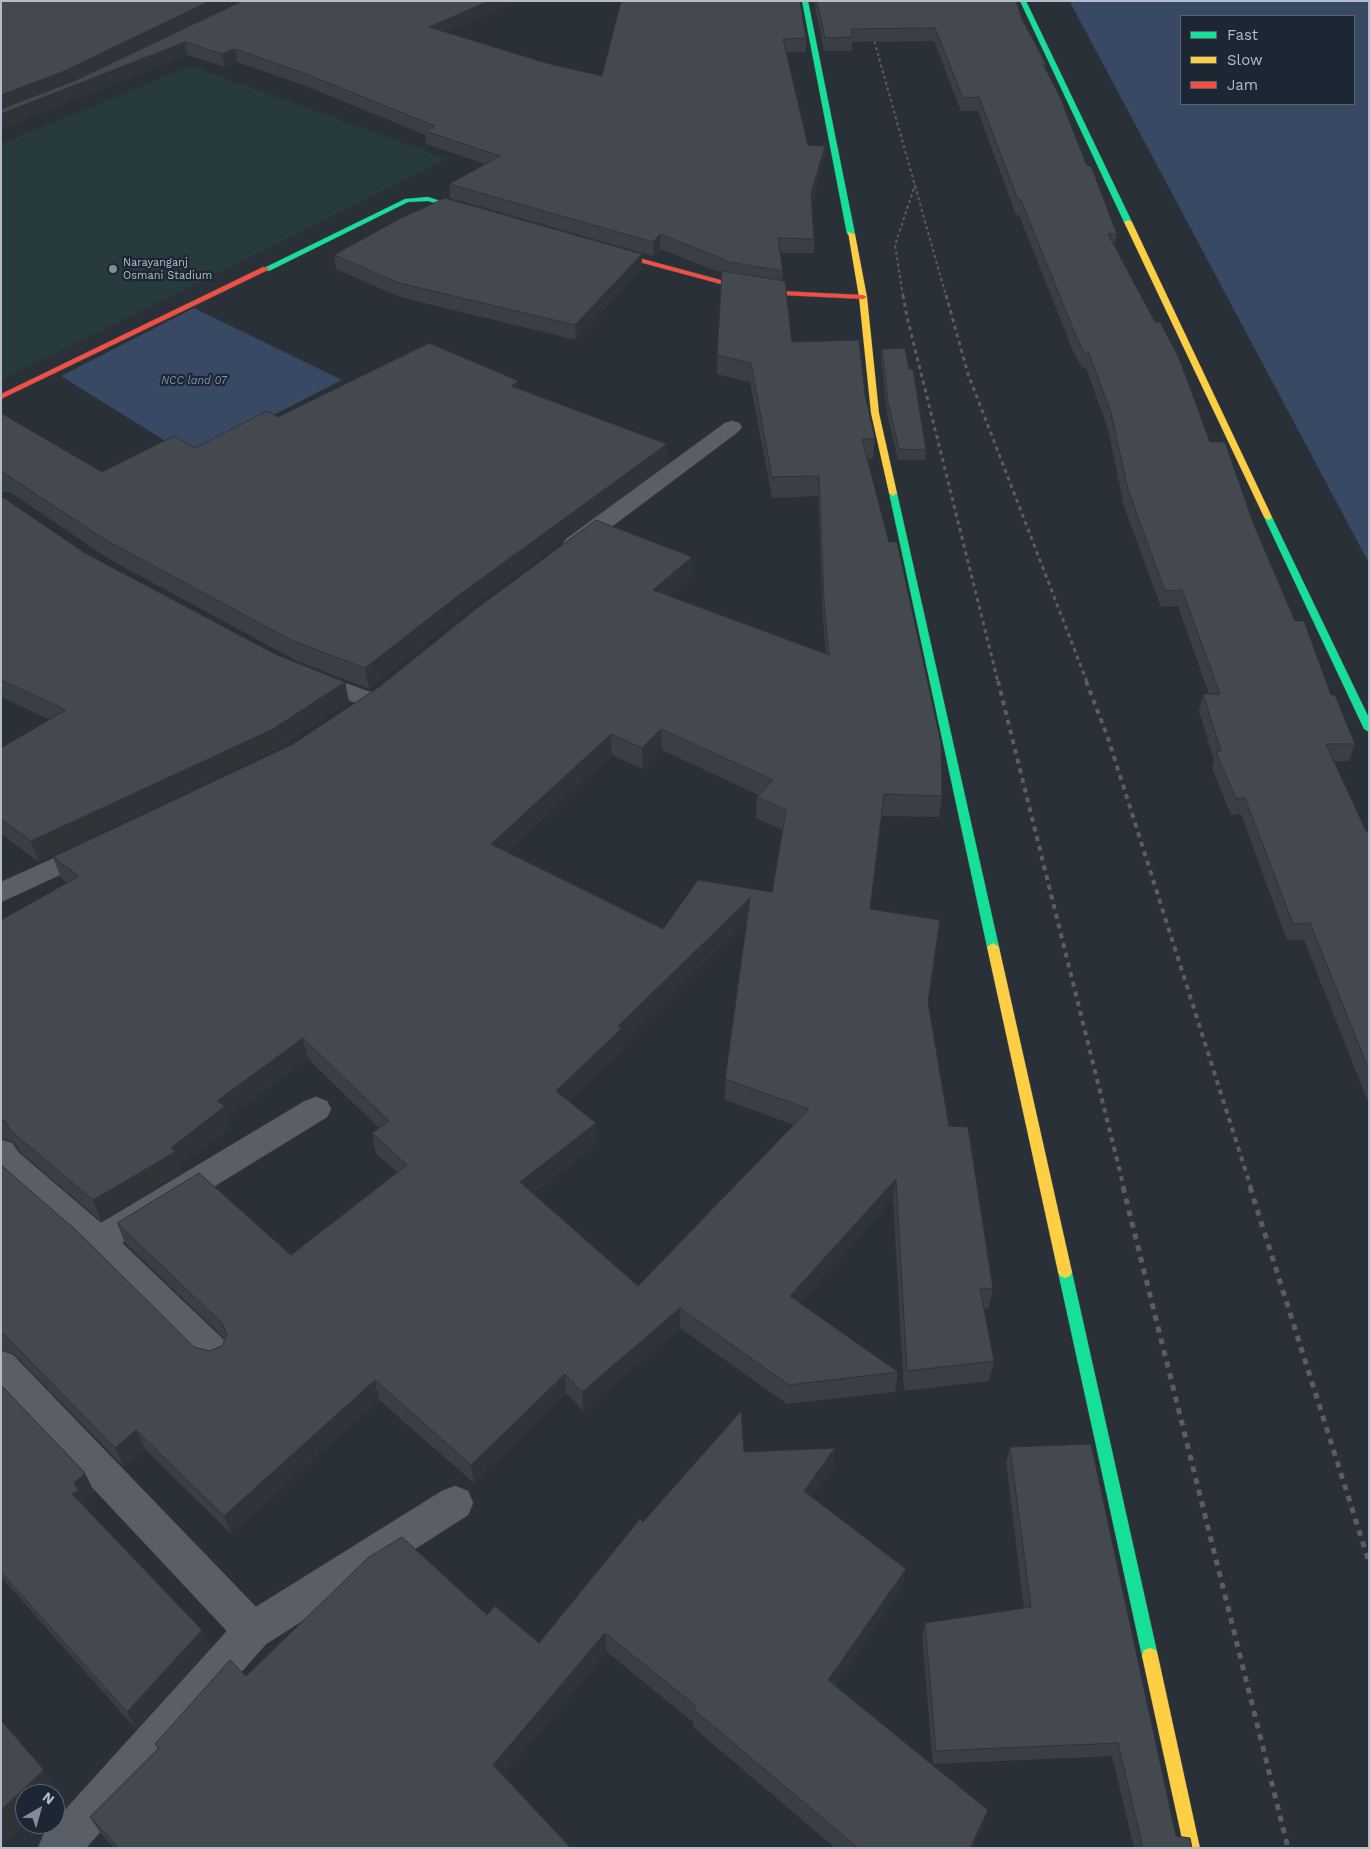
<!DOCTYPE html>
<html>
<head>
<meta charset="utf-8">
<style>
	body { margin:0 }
	#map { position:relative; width:1370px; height:1849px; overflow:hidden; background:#2a3038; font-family:"Work Sans",sans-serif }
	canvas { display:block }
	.frame { position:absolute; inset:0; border:2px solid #b4bcc9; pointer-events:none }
	.legend { position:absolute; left:1180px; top:15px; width:175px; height:90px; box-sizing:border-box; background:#1d2633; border:1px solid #59626f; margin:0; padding:6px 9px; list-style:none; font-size:15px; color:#b4bcc9 }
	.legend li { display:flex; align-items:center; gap:10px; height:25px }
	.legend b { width:25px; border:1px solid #59626f }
	.north { position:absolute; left:15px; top:1784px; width:50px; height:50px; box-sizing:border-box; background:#1d2633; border:1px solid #59626f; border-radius:50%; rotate:38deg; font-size:14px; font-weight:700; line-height:20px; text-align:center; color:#b4bcc9 }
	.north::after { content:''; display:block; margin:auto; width:18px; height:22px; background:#848b96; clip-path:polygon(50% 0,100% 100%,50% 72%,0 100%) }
</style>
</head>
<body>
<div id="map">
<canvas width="1370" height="1849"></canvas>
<div class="frame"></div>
<ul class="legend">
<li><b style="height:6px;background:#16e098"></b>Fast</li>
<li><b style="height:6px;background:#ffcf43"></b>Slow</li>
<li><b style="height:6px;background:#f24e42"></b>Jam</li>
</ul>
<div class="north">N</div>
</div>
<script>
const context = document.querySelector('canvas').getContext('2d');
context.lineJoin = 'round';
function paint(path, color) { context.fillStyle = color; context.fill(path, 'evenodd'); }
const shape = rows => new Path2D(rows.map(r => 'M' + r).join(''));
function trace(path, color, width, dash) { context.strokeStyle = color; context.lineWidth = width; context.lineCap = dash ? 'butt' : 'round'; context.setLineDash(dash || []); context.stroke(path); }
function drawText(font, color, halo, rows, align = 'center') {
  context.font = font + ' "Work Sans",sans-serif'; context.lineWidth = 4.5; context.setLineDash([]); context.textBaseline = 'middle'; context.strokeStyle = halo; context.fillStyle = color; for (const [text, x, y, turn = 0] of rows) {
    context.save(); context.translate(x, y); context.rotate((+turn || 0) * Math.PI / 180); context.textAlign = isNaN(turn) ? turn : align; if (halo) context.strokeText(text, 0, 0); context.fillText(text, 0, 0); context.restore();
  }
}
const green = shape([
	[191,66,448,159,1,380,1,144]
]);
const water = shape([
	[1369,1,1369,563,1070,2],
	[1181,16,1354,16,1354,104,1181,104],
	[194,308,342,380,191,457,61,376]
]);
const street = shape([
	[732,421,739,423,742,427,739,431,582,549,574,551,566,549,563,544,566,539,725,423,732,421],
	[312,671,381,696,384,701,381,706,372,709,304,683,300,678,304,673,312,671],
	[90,842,99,845,103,851,99,857,1,902,1,882,90,842],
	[316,1097,327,1101,331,1109,327,1117,122,1243,227,1343,232,1354,227,1365,215,1369,203,1365,88,1251,1,1175,1,1140,12,1143,19,1153,101,1223,305,1101,316,1097],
	[1,1351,13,1355,256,1607,442,1491,455,1486,468,1491,473,1503,468,1515,266,1644,86,1848,38,1848,44,1834,52,1824,55,1824,55,1821,227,1631,1,1390,1,1351]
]);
const fast = shape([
	[802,1,808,1,855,234,851,236,847,234,802,1],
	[1020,1,1026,1,1132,222,1130,223,1124,222,1020,1],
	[428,197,476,212,473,214,428,201,408,202,269,271,262,269,405,199,428,197],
	[893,490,897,493,999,947,993,951,987,947,889,493,893,490],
	[1268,514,1272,517,1369,718,1369,732,1364,729,1264,517,1268,514],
	[1065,1266,1070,1268,1072,1272,1158,1656,1156,1662,1150,1664,1144,1662,1142,1656,1058,1272,1060,1268,1065,1266]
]);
const slow = shape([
	[1128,220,1132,222,1272,517,1271,519,1268,520,1264,517,1124,222,1128,220],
	[848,232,855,234,867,297,879,413,897,493,893,496,889,493,871,413,859,297,848,232],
	[993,943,999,947,1072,1272,1070,1276,1065,1278,1060,1276,1058,1272,987,947,993,943],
	[1150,1648,1156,1650,1158,1656,1200,1848,1184,1848,1142,1656,1144,1650,1150,1648]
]);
const jam = shape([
	[602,248,743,286,781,291,863,295,867,297,863,299,781,295,743,290,602,252,602,248],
	[263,267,270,269,1,399,1,394,263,267]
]);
const railFar3 = shape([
	[863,1,946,296],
	[903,296,895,245,915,185]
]);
const railFar2 = shape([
	[903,295,907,317,998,682],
	[946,295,968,374,1087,682]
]);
const railFar1 = shape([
	[998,681,1124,1188],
	[1086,681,1108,738,1251,1188]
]);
const rail = shape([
	[1123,1187,1288,1848],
	[1250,1187,1369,1562]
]);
const wall = shape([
	[1,1,239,1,73,82,242,1,447,32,546,63,602,76,621,1,806,38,806,52,786,52,808,145,825,146,824,160,812,203,814,239,814,253,780,253,783,271,782,281,792,342,865,394,875,439,873,459,867,459,942,796,939,817,882,816,870,909,928,1002,949,1126,993,1289,988,1309,984,1309,994,1361,989,1381,904,1391,893,1199,800,1303,898,1372,895,1392,787,1404,680,1328,583,1411,566,1393,474,1483,379,1400,231,1534,145,1449,124,1467,14,1354,1,1350,1,1165,194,1347,209,1351,222,1346,225,1339,125,1243,117,1223,291,1255,397,1172,376,1154,372,1133,379,1128,308,1059,228,1117,231,1127,180,1167,182,1172,101,1221,20,1152,14,1142,1,1138,1,920,67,883,61,878,53,857,692,578,670,596,826,654,823,620,818,496,772,498,750,382,717,374,717,355,722,273,660,249,653,256,450,198,449,184,485,164,426,144,425,135,306,86,237,62,225,67,187,55,1,129],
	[662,750,758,795,757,797,756,818,783,830,772,892,663,929,507,852,612,755,642,769],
	[747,922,725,1079,725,1100,794,1125,638,1286,533,1194,597,1144,569,1101,623,1049,622,1044],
	[814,1,1016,1,1022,19,1046,64,1045,68,1117,234,1114,245,1210,442,1254,525,1295,621,1355,744,1349,761,1333,761,1366,831,1369,831,1369,1104,1304,940,1287,940,1241,814,1231,815,1212,768,1214,760,1199,711,1203,694,1209,694,1178,606,1161,607,1124,506,1108,429,1086,368,1082,368,1073,351,1019,215,1016,215,978,111,961,111,934,41,852,42,852,51,824,51],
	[334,255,642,268,576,340,400,297,336,269],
	[882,349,926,450,925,460,898,460,887,413,881,359],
	[519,389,667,444,667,464,461,615,369,689,297,661,109,559,10,492,1,492,1,413,102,472,195,448,278,417],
	[1,496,85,553,275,654,345,682,349,702,277,749,39,862,1,834,1,748,50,720,1,697],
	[1,1385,85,1473,94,1492,84,1500,88,1508,87,1509,202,1630,210,1648,136,1729,1,1577],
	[1010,1447,1176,1836,1192,1848,1134,1848,1112,1756,933,1764,922,1637,925,1623,1024,1608,1006,1462],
	[744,1452,833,1469,812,1497,902,1588,835,1685,983,1826,972,1848,835,1848,693,1727,693,1722,607,1652,503,1775,571,1848,114,1848,101,1834,90,1817,158,1749,155,1744,246,1676,487,1615,539,1643,643,1522]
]);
const shadedWall = shape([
	[210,1,239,1,65,85,1,110,1,95],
	[489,1,520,1,430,40,429,27],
	[185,42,187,55,1,129,1,114],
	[235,49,237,62,225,67,222,54],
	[825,146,824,160,810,208,811,194],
	[660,234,660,249,653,256,653,242],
	[642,254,642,268,576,340,575,325],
	[519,381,520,400,511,386],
	[667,444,667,464,461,615,369,689,365,668,459,595],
	[692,557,692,578,654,611,653,590],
	[345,682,349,702,277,749,39,862,31,841],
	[661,729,662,750,642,769,642,748],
	[611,734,612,755,493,865,491,844],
	[750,898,750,919,622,1044,623,1049,558,1112,556,1091,618,1026],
	[303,1038,308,1059,228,1117,231,1127,180,1167,182,1172,101,1221,93,1200,171,1148,217,1101],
	[596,1123,597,1144,522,1202,520,1182],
	[896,1179,893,1199,788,1316,790,1296],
	[680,1308,680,1328,583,1411,582,1392],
	[565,1374,566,1393,474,1483,471,1465],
	[375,1380,379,1400,231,1534,224,1516],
	[136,1430,145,1449,124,1467,115,1448],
	[835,1448,833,1469,802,1511,804,1491],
	[85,1473,94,1492,84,1500,88,1508,82,1513,72,1494,74,1483],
	[906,1569,902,1588,826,1698,828,1680],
	[202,1630,210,1648,136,1729,127,1712],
	[605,1633,607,1652,497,1782,493,1765],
	[44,1770,60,1792,55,1797,55,1794,25,1794,25,1824,26,1824,1,1847,1,1810],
	[988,1810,983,1826,972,1848,970,1848]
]);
const building = shape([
	[1,1,210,1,62,72,1,95,1,1],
	[242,1,489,1,429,27,546,63,602,76,621,1,800,1,806,38,783,39,808,145,825,146,811,194,814,239,778,238,783,271,723,261,723,259,660,234,653,242,449,184,500,156,425,131,435,126,304,73,235,49,222,54,185,42,1,114,1,109,74,81,242,1],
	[817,1,1016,1,1022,19,1046,64,1043,64,1060,97,1087,166,1091,166,1117,234,1108,234,1155,322,1160,322,1179,358,1210,442,1225,442,1254,525,1295,621,1304,621,1331,695,1335,695,1355,744,1326,744,1366,831,1369,831,1369,1070,1310,923,1293,924,1245,798,1236,799,1216,752,1221,751,1203,694,1220,694,1182,590,1165,591,1128,490,1111,413,1089,353,1084,353,1076,336,1021,200,1018,200,979,97,963,98,935,28,851,29,853,37,825,38,817,1],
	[445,198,642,254,575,325,399,283,334,255,399,219,445,198],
	[722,271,785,281,792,342,859,340,865,394,875,439,862,439,889,542,897,542,941,743,942,796,884,794,870,909,940,920,928,1002,949,1126,968,1127,993,1289,980,1288,994,1361,907,1371,896,1179,790,1296,898,1372,789,1385,680,1308,582,1392,565,1374,471,1465,375,1380,224,1516,136,1430,115,1448,4,1334,1,1333,1,1165,78,1232,194,1347,209,1351,222,1346,227,1334,222,1323,117,1223,199,1173,291,1255,407,1165,372,1133,389,1121,303,1038,217,1101,225,1106,171,1148,175,1152,93,1200,11,1131,5,1121,1,1120,1,920,79,876,53,857,293,744,379,687,477,608,596,520,692,557,653,590,829,655,824,600,819,476,772,477,751,363,717,355,722,271],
	[661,729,773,780,757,797,786,810,772,892,698,880,663,929,491,844,611,734,642,748,661,729],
	[750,898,725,1079,809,1109,638,1286,520,1182,596,1123,556,1091,622,1028,618,1026,750,898],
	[429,343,519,381,511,386,667,444,459,595,365,668,293,641,104,539,4,473,1,472,1,413,102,472,174,436,195,448,267,411,278,417,429,343],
	[905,348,909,369,913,369,926,450,899,449,888,402,882,349,905,348],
	[1,496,85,553,275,654,345,682,273,729,31,841,1,819,1,748,66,710,1,680,1,496],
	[1,1385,85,1473,74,1483,79,1490,72,1494,202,1630,127,1712,1,1572,1,1385],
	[741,1411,744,1452,835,1448,804,1491,906,1569,828,1680,988,1810,970,1848,858,1848,693,1709,696,1706,605,1633,493,1765,571,1848,119,1848,90,1817,159,1748,155,1744,230,1660,246,1676,369,1557,402,1537,487,1615,495,1606,539,1643,640,1519,643,1522,741,1411],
	[1091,1444,1176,1836,1190,1838,1192,1848,1143,1848,1118,1743,936,1751,925,1623,1031,1607,1010,1447,1091,1444],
	[1,1720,44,1770,1,1810,1,1720]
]);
const markers = [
	[113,269,5,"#848b96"]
];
const farPoinames = [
	["Narayanganj",123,263],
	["Osmani Stadium",123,276]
];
const farWaternames = [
	["NCC land 07",194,381]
];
paint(green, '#273a3e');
paint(water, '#384963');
trace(street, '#484c53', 1);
trace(fast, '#484c53', 1);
trace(slow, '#484c53', 1);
trace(jam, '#484c53', 1);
paint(street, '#5a5e66');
paint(fast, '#16e098');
paint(slow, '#ffcf43');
paint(jam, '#f24e42');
trace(railFar3, '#595d64', 2, [3, 3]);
trace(railFar2, '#595d64', 3, [4, 4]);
trace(railFar1, '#595d64', 4, [5, 5]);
trace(rail, '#595d64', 5, [6, 6]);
paint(wall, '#3a3f45');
paint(shadedWall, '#303338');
paint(building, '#444950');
trace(building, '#303338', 1);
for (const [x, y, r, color] of markers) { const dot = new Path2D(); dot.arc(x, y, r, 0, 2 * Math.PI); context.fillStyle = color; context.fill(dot); trace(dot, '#1d2633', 2); }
drawText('11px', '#b4bcc9', '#1d2633', farPoinames, 'left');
drawText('italic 11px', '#7c92b1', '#1d2633', farWaternames);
</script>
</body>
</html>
